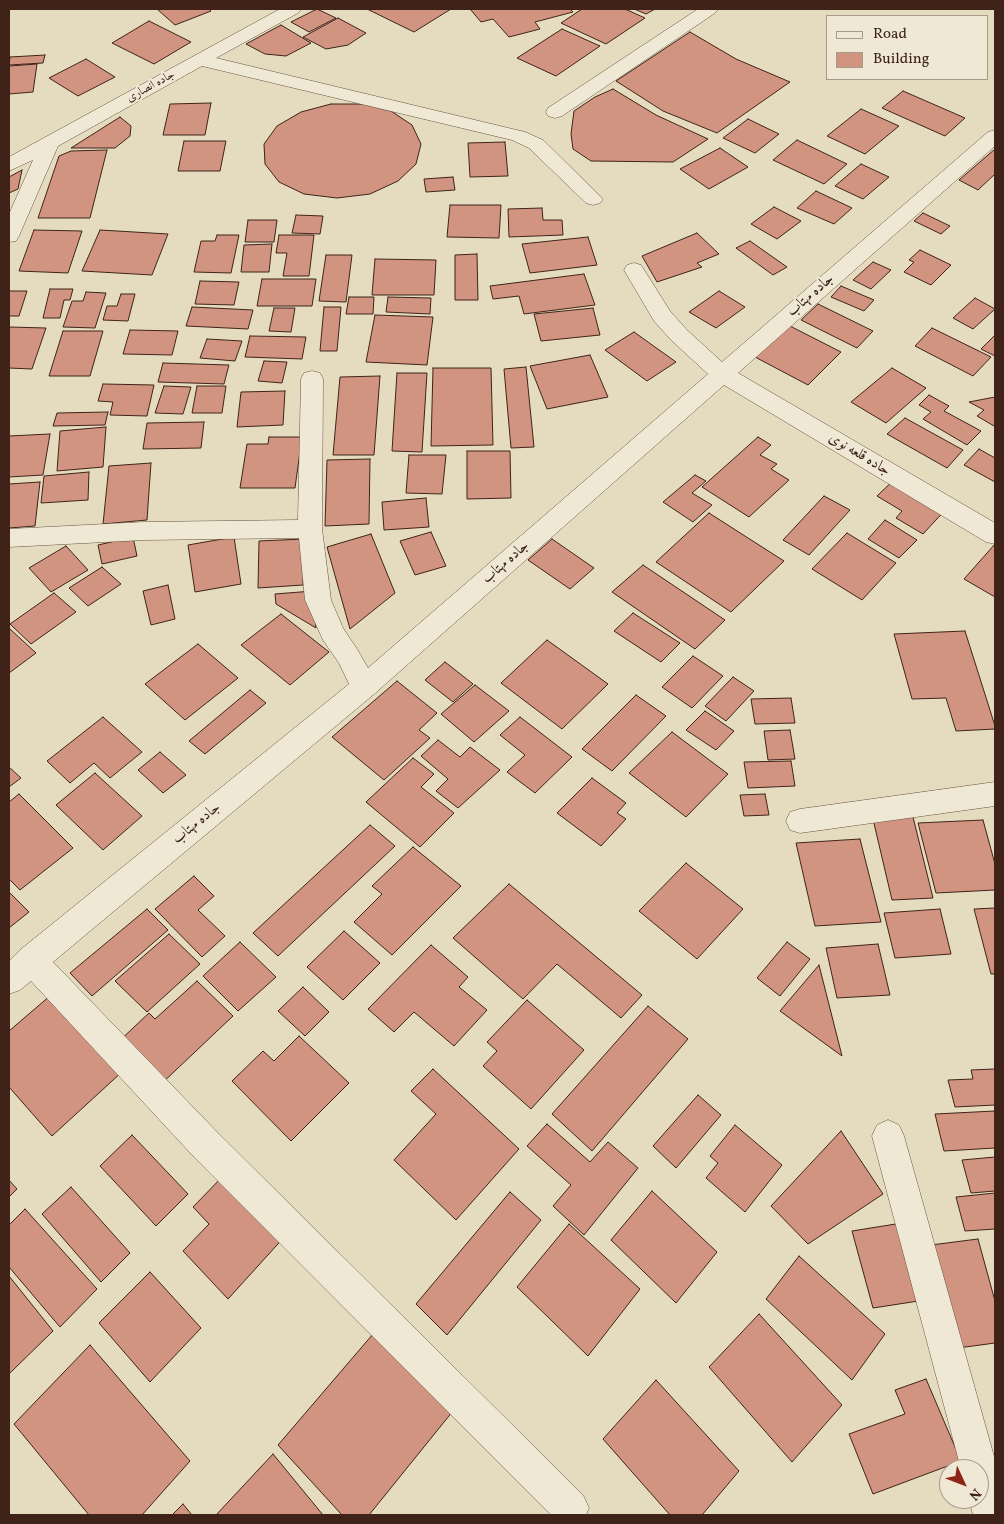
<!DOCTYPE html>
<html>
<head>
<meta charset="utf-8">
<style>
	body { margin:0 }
	#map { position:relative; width:1004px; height:1524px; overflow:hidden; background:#e5dcbf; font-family:Vollkorn,serif }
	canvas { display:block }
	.frame { position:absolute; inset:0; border:10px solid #3f2319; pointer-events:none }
	.legend { position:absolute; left:826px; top:15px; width:162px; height:65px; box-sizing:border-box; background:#eee8d5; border:1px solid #a8998a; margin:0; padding:6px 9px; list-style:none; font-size:15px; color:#3f2319 }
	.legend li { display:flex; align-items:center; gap:10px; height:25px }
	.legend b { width:25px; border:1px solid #a8998a }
	.north { position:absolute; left:939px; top:1459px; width:50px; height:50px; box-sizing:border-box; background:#eee8d5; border:1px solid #a8998a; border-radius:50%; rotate:133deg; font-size:14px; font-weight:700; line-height:20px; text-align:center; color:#3f2319 }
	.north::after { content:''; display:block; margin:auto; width:18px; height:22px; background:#8f2418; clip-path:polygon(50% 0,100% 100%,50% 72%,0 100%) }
</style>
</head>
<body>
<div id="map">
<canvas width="1004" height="1524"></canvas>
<div class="frame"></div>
<ul class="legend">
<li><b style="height:6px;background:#eee8d5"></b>Road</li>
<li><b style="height:14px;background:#d09481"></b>Building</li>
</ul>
<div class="north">N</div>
</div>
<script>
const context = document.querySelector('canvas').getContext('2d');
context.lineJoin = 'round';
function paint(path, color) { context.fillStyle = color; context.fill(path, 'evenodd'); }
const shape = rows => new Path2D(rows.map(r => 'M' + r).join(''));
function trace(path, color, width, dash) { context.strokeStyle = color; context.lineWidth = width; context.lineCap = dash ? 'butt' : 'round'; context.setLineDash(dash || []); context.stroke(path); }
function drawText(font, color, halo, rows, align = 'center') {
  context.font = font + ' Vollkorn,Amiri,serif'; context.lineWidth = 4; context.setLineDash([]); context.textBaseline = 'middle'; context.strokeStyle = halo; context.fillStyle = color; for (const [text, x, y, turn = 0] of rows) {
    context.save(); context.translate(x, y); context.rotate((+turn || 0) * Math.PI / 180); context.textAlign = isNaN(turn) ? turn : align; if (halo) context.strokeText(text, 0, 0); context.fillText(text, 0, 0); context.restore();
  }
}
const building = shape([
	[157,9,209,9,211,11,175,25,157,9],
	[317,9,336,18,309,32,291,22,317,9],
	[367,9,451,9,414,32,367,9],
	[470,9,570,9,573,12,535,22,540,29,509,37,493,19,481,22,470,9],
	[582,9,625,9,645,18,606,44,561,23,582,9],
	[634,9,655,9,646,14,634,9],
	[338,18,366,33,348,45,326,49,303,37,338,18],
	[149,21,191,42,154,64,112,43,149,21],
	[281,25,311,43,286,56,265,54,246,44,281,25],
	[562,29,600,46,556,76,517,58,562,29],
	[690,32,736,59,790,82,717,133,663,111,616,81,690,32],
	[45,55,43,63,9,65,10,57,45,55],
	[86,59,115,77,78,96,49,78,86,59],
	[37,64,33,92,9,94,9,66,37,64],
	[613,89,656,115,708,139,673,162,591,161,573,149,571,134,574,111,595,97,613,89],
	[903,91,965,118,945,136,882,108,903,91],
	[211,103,205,135,163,135,170,104,211,103],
	[331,104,363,104,391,111,412,125,421,144,416,164,398,181,370,194,337,198,304,194,279,182,265,164,264,144,277,126,301,112,331,104],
	[861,109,899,126,865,154,827,136,861,109],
	[120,117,131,126,130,136,115,148,71,148,120,117],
	[748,119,779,134,755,153,723,138,748,119],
	[797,140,847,164,824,184,773,160,797,140],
	[184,141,226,141,220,171,178,171,184,141],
	[505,142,508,176,470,177,468,143,505,142],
	[720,148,748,167,709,189,680,169,720,148],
	[995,149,995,174,978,190,959,180,995,149],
	[107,150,90,218,38,218,59,156,71,151,107,150],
	[861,164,889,177,863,199,835,186,861,164],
	[22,170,18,189,9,193,9,177,22,170],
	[453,177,455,190,426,192,424,179,453,177],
	[816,191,852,208,834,224,797,208,816,191],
	[450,205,501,205,499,238,447,237,450,205],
	[774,207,801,221,777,239,751,224,774,207],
	[542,208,543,220,562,220,563,235,509,237,508,209,542,208],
	[923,213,950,226,941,234,914,221,923,213],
	[296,215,323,216,320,234,292,233,296,215],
	[248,220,277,220,274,242,245,242,248,220],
	[34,230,82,231,68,273,19,271,34,230],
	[100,230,168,234,152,275,82,271,100,230],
	[697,233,719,254,697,263,702,267,657,282,642,256,697,233],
	[217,235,239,235,231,273,194,272,201,241,215,241,217,235],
	[279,235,314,235,309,276,283,276,287,253,276,253,279,235],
	[588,237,597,265,530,273,522,244,588,237],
	[750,241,787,267,773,275,736,248,750,241],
	[272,244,269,272,241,272,244,245,272,244],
	[920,250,951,265,931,285,904,272,914,262,909,260,920,250],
	[477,254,478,300,455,300,455,255,477,254],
	[326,255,352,255,346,302,319,301,326,255],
	[375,259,436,260,434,295,372,295,375,259],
	[873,262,891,270,871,289,853,280,873,262],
	[584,274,595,305,524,314,519,296,493,299,490,286,584,274],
	[262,279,316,279,312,306,257,306,262,279],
	[200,281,239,282,234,305,195,304,200,281],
	[841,286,874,300,864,311,831,297,841,286],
	[50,289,73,289,70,300,64,300,60,318,43,318,50,289],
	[9,291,27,291,19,316,9,316,9,291],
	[719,291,745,307,716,328,689,312,719,291],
	[86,292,106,293,95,328,63,327,72,301,83,301,86,292],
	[121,294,135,294,128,321,103,320,107,306,117,306,121,294],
	[349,297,374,297,373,314,346,314,349,297],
	[388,297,431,298,430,314,386,312,388,297],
	[975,298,995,309,973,329,953,318,975,298],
	[818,304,873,331,857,348,801,320,818,304],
	[192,307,253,310,248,329,186,326,192,307],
	[324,307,341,307,337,351,320,351,324,307],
	[274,308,295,308,291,332,269,331,274,308],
	[593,308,600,335,541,341,534,314,593,308],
	[375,315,433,317,427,365,366,362,375,315],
	[788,325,841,352,808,385,755,357,788,325],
	[9,327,46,328,32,369,9,368,9,327],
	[932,328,991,357,973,376,915,346,932,328],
	[130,330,178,331,172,355,123,354,130,330],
	[63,331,103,331,90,376,49,376,63,331],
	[634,332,676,362,647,381,605,350,634,332],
	[995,335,995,356,981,349,995,335],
	[250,336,306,337,302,359,245,357,250,336],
	[207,339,242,341,235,361,200,358,207,339],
	[590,355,608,397,547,409,530,366,590,355],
	[264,361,287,362,282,383,258,381,264,361],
	[163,363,229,365,224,384,158,382,163,363],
	[526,367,534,447,511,448,504,369,526,367],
	[433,368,491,368,493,445,431,446,433,368],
	[892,368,926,388,886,423,851,402,892,368],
	[397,373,427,373,422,452,392,451,397,373],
	[380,376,374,455,333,455,340,377,380,376],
	[103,384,154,385,147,416,110,415,113,402,98,401,103,384],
	[164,386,191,387,183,414,155,413,164,386],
	[197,386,226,386,222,413,192,413,197,386],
	[285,391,283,425,237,427,241,392,285,391],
	[929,395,949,406,944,411,981,431,967,445,923,419,931,412,919,405,929,395],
	[995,397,995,425,994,426,977,416,984,410,969,402,995,397],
	[108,412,105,425,53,426,57,413,108,412],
	[905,418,963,450,947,468,887,434,905,418],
	[204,422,201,448,143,449,147,423,204,422],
	[106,427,103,467,57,471,60,431,106,427],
	[50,434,43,475,9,477,9,436,50,434],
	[269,437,302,437,295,488,240,488,247,444,268,444,269,437],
	[758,437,771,445,760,455,777,464,771,469,789,480,749,517,702,487,758,437],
	[979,449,995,458,995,482,964,465,979,449],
	[467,451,510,451,511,498,467,499,467,451],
	[409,455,446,455,442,494,406,493,409,455],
	[370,459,369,524,325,526,327,460,370,459],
	[151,463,147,520,103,524,109,466,151,463],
	[89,472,88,500,41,503,44,476,89,472],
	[695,475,706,481,692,493,712,505,693,522,663,502,695,475],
	[896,478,948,507,923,534,896,518,902,511,877,496,896,478],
	[40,482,35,526,9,528,9,484,40,482],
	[824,496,850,510,809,555,783,540,824,496],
	[426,498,429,527,384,530,382,502,426,498],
	[709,513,784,561,731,612,656,562,709,513],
	[885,520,917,540,899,558,868,539,885,520],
	[431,532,446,566,415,575,400,541,431,532],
	[847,533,896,563,862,600,812,569,847,533],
	[371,534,395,593,350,629,327,547,371,534],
	[133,537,137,556,102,564,98,545,133,537],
	[234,537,241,584,195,592,188,545,234,537],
	[304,539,303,585,258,588,259,541,304,539],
	[552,539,594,568,570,589,528,560,552,539],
	[995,544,995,597,964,579,995,544],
	[66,546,88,570,51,592,29,568,66,546],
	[643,565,725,620,695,649,612,592,643,565],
	[102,567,121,584,88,606,69,588,102,567],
	[168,585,175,619,151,625,143,591,168,585],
	[313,591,316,628,276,604,275,594,313,591],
	[54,593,76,612,31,644,10,624,54,593],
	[633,613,680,643,661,662,614,631,633,613],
	[281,614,329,652,290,685,241,645,281,614],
	[9,628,36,653,9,673,9,628],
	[965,631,995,726,995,729,956,731,946,698,912,699,894,634,965,631],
	[547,640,608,684,562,729,501,683,547,640],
	[198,644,238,678,185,720,145,684,198,644],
	[693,656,723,676,692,708,662,687,693,656],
	[445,662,473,684,453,702,425,680,445,662],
	[733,677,754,691,726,721,705,706,733,677],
	[397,681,437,713,419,730,430,738,384,780,332,737,397,681],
	[475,685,509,711,474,742,441,714,475,685],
	[250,690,266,703,205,754,189,741,250,690],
	[636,695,666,716,612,771,582,749,636,695],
	[791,698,795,723,755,724,751,699,791,698],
	[705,711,734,731,716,750,686,730,705,711],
	[103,717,142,752,110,778,94,763,70,783,47,761,103,717],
	[520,717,572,757,535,793,507,772,525,755,500,735,520,717],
	[790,730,795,759,768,760,764,731,790,730],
	[672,732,728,774,686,817,629,773,672,732],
	[438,740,460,757,470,747,500,770,458,808,436,791,448,779,421,756,438,740],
	[160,752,186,775,163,793,138,770,160,752],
	[413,758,434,774,421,787,454,813,420,847,366,802,413,758],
	[791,761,795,786,748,788,744,762,791,761],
	[9,767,21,778,9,787,9,767],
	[95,773,142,816,103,850,56,805,95,773],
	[592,778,626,803,617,813,626,819,601,846,557,813,592,778],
	[19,794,73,848,20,890,9,879,9,802,19,794],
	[765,794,769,815,744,816,740,795,765,794],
	[912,813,933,898,892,900,872,815,912,813],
	[983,820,995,864,995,890,936,893,918,823,983,820],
	[370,825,395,846,278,956,253,933,370,825],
	[860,839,881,922,815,926,796,843,860,839],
	[413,847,461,886,392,955,354,922,382,894,372,886,413,847],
	[686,863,743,909,697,959,639,911,686,863],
	[194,876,214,896,198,910,225,936,202,957,155,909,194,876],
	[509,884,642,995,621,1018,557,964,523,999,453,938,509,884],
	[9,892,29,912,9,928,9,892],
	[995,908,995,974,991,974,974,909,995,908],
	[147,909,168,930,92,996,70,973,147,909],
	[940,909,951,954,895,958,884,913,940,909],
	[344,931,380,963,343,1000,307,967,344,931],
	[169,934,200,964,147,1012,115,981,169,934],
	[240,942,276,977,238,1011,203,976,240,942],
	[787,942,810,959,780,996,757,978,787,942],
	[878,944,890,995,837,998,826,948,878,944],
	[431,945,468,977,459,987,487,1010,454,1046,414,1012,394,1032,368,1009,431,945],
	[819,965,842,1056,780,1011,819,965],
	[197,981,233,1016,158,1087,116,1044,149,1013,155,1019,197,981],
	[303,987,329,1012,305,1036,278,1011,303,987],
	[51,995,123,1071,52,1136,9,1087,9,1031,51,995],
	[527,1000,584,1050,531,1109,483,1066,497,1051,487,1042,527,1000],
	[648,1006,688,1039,592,1151,552,1114,648,1006],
	[299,1036,349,1083,291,1141,232,1081,263,1051,274,1061,299,1036],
	[433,1069,519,1149,456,1220,394,1160,436,1114,411,1091,433,1069],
	[995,1069,995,1105,955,1107,948,1080,973,1079,971,1070,995,1069],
	[698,1095,721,1115,676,1168,653,1146,698,1095],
	[995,1111,995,1148,944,1151,935,1114,995,1111],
	[547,1124,590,1162,608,1142,638,1168,584,1235,553,1206,571,1185,527,1146,547,1124],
	[735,1125,782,1165,745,1212,706,1178,718,1163,710,1156,735,1125],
	[841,1131,883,1194,808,1244,771,1206,841,1131],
	[132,1135,188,1194,156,1226,100,1166,132,1135],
	[995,1157,995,1191,971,1193,962,1160,995,1157],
	[226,1173,287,1234,228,1299,183,1251,209,1224,193,1207,226,1173],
	[9,1180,17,1189,9,1197,9,1180],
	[71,1187,130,1253,101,1282,42,1214,71,1187],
	[652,1191,717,1252,676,1303,611,1240,652,1191],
	[510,1192,541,1220,447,1335,416,1304,510,1192],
	[995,1193,995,1229,965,1231,956,1197,995,1193],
	[25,1209,97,1289,60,1327,9,1267,9,1225,25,1209],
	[902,1223,925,1300,873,1308,852,1231,902,1223],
	[569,1224,640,1289,588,1356,517,1287,569,1224],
	[978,1239,995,1301,995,1343,958,1348,931,1245,978,1239],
	[799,1256,885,1334,852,1380,766,1299,799,1256],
	[150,1272,201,1328,150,1382,99,1323,150,1272],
	[9,1276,53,1331,9,1374,9,1276],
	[759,1314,842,1405,792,1462,709,1367,759,1314],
	[379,1327,457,1406,369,1515,342,1515,278,1445,379,1327],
	[90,1345,190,1461,142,1515,89,1515,14,1424,90,1345],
	[926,1379,961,1461,873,1494,849,1434,905,1414,895,1390,926,1379],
	[656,1380,739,1471,702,1515,670,1515,603,1439,656,1380],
	[273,1454,323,1515,216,1515,273,1454],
	[183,1504,192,1515,172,1515,183,1504]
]);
const street = shape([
	[280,9,301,9,298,13,216,58,525,132,543,140,603,199,600,203,593,205,586,203,529,148,512,140,202,66,58,146,19,236,16,241,9,242,9,214,33,160,9,171,9,157,280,9],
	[698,9,718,9,715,13,562,116,555,118,548,116,546,112,548,108,698,9],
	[995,130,995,146,738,373,995,523,995,544,986,542,724,385,373,695,53,962,218,1133,583,1495,589,1508,586,1515,551,1515,194,1157,31,981,20,990,9,994,9,961,20,950,349,684,339,663,323,640,305,600,299,538,144,540,9,547,9,529,144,522,298,520,301,379,304,373,312,371,320,373,323,379,322,529,331,600,343,628,357,649,368,668,708,374,671,340,654,321,624,270,627,265,634,263,641,265,670,311,687,330,722,362,988,132,995,130],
	[995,782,995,806,800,833,790,830,786,821,790,812,800,809,995,782],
	[888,1120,899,1125,904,1136,995,1460,995,1515,973,1515,969,1499,979,1499,979,1469,961,1469,872,1136,877,1125,888,1120]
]);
const farStreetnames = [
	["جاده انصاری",151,87,-29]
];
const streetNames = [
	["جاده مهتاب",811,296,-41],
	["جاده قلعه نوی",859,455,31],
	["جاده مهتاب",506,563,-41],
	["جاده مهتاب",197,824,-39]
];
paint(building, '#d09481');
trace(building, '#3f2319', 1);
trace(street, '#685142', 1);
paint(street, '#eee8d5');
drawText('12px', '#3f2319', '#eee8d5', farStreetnames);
drawText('15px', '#3f2319', '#eee8d5', streetNames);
</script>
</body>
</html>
